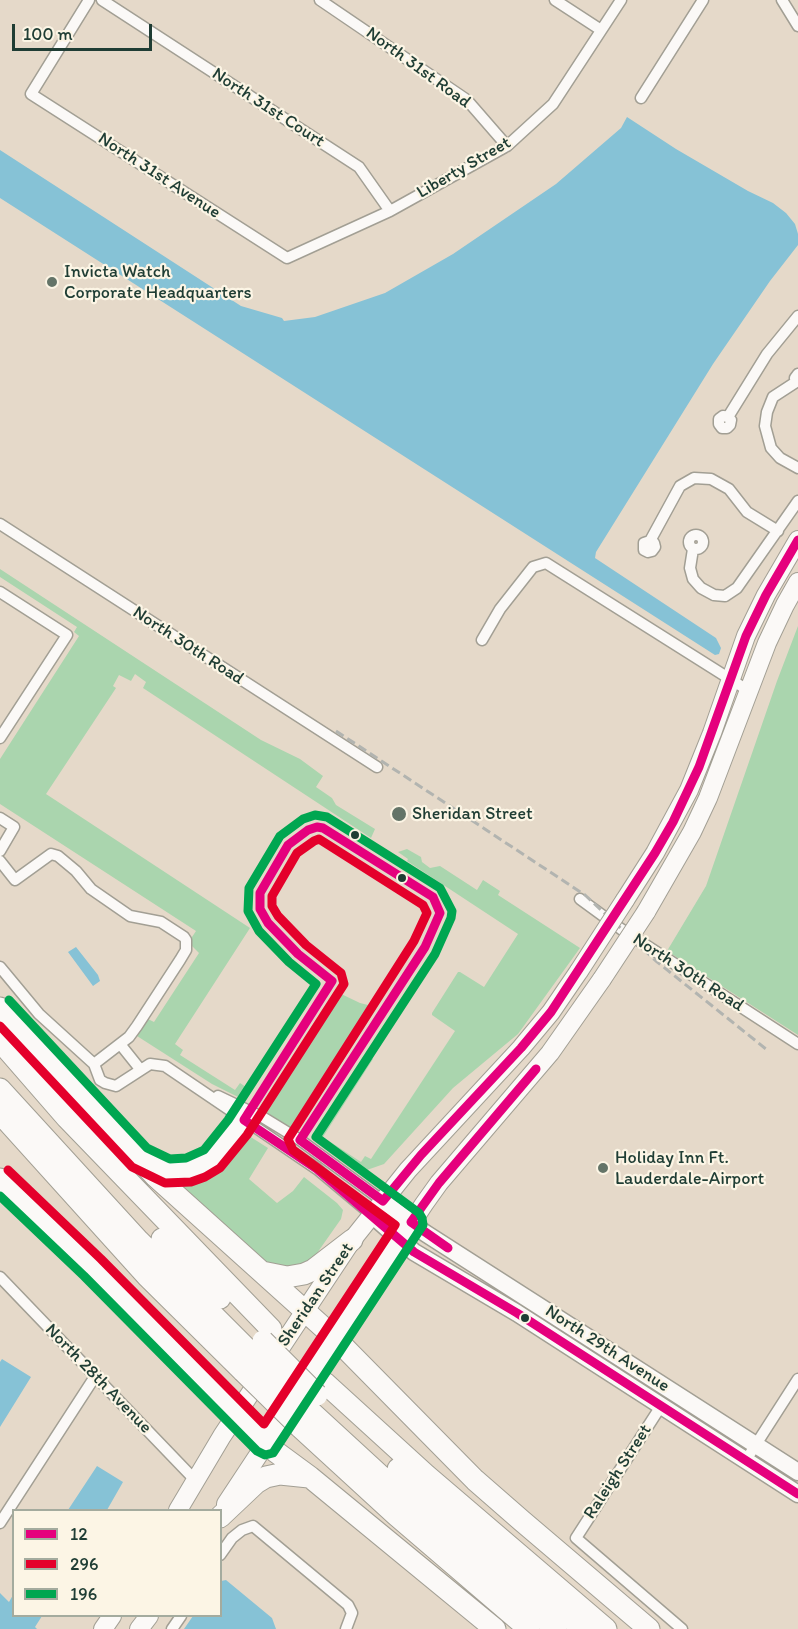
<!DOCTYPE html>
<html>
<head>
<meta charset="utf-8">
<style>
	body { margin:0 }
	#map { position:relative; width:798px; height:1629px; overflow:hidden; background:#e5d9c9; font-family:Itim,sans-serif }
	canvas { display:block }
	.legend { position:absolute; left:12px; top:1509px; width:210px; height:108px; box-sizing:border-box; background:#fcf5e5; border:2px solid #a4ab9e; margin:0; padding:8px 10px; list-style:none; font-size:18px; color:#1f3d34 }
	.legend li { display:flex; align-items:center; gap:12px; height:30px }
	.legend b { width:30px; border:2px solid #a4ab9e }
	.scale { position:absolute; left:12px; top:24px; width:140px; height:27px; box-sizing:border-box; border:3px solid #1f3d34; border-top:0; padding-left:8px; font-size:18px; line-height:21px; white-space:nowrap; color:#1f3d34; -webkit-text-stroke:4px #fcf5e5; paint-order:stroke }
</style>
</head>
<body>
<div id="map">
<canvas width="798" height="1629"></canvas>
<ul class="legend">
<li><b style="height:8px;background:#e5007d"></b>12</li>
<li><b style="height:8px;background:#e4002b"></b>296</li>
<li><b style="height:8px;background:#00a651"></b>196</li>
</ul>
<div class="scale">100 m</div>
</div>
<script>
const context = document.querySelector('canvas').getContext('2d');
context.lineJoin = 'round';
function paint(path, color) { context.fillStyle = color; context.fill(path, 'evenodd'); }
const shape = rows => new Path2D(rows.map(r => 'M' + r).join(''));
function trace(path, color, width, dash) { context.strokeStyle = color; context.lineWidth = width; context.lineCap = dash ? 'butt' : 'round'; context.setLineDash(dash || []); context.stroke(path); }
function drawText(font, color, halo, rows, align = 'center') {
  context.font = font + ' Itim,sans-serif'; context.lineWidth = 4.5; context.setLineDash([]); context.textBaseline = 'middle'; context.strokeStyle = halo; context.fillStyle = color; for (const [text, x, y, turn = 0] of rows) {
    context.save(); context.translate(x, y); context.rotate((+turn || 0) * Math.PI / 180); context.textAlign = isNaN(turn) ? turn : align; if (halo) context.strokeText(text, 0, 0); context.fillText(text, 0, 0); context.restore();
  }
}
const green = shape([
	[0,569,261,740,300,759,323,776,316,787,332,798,336,805,375,829,371,838,143,688,146,682,135,674,131,681,119,675,113,686,116,688,46,794,250,928,175,1044,183,1050,180,1055,235,1090,240,1083,246,1087,314,983,312,998,244,1100,212,1084,137,1036,148,1019,154,1022,199,953,191,945,190,940,196,931,0,804,0,759,79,636,74,632,77,627,0,577],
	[798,626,798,1035,667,951,706,886,777,681],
	[407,849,421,857,422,862,430,868,440,866,477,890,483,880,500,891,498,895,580,948,518,1034,453,1088,384,1164,364,1171,345,1158,340,1150,334,1150,329,1147,321,1135,323,1124,366,1055,373,1059,323,1137,361,1162,365,1156,371,1159,455,1031,432,1015,432,1013,458,972,460,972,484,987,518,934,407,861,408,859,398,852],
	[337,992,360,1003,376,1007,376,1009,310,1112,307,1111,297,1126,290,1127,268,1114,266,1110,266,1102],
	[246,1134,268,1148,249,1179,277,1203,293,1191,304,1177,337,1203,343,1210,341,1219,315,1256,303,1264,270,1270,171,1178]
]);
const water = shape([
	[627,117,676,149,748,191,773,203,786,213,795,224,798,234,798,245,770,281,713,364,596,552,595,558,716,638,721,648,719,654,715,655,0,198,0,150,241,306,282,318,284,321,315,317,385,293,453,254,556,184,621,128],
	[76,947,98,975,100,981,93,986,68,952],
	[2,1359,31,1377,0,1427,0,1362],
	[97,1466,123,1482,107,1510,68,1510],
	[226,1580,272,1618,276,1629,184,1629,193,1616,220,1616,221,1581],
	[0,1593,9,1602,13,1595,14,1616,42,1616,35,1627,37,1629,0,1629]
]);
const street = shape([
	[89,0,31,94,287,258,390,211,507,146,553,104,621,0],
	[102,0,359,167,390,211],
	[320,0,467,100,507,146],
	[555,0,601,30],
	[782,0,798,26],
	[641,98,703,0],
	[798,374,795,378,796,382,773,397,767,412,765,426,771,448,780,458,798,468],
	[728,417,731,420,730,425,727,428,722,428,719,424,719,419,723,416,728,417,767,354,798,316],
	[0,524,377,767],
	'689 542a7 7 0 1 1 14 0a7 7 0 1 1-14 0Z',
	[650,541,654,543,655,547,652,551,648,552,644,550,644,543,650,541,680,486,694,478,711,479,729,489,747,512,778,531],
	[693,549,690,568,693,579,701,588,714,595,725,596,737,588,798,501],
	[0,592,67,635,0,738],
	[482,640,500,609,533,567,546,563,749,691],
	[0,818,14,827,0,851],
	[0,861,15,880,51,854,58,856,76,871,91,889,130,916,161,922,184,937,186,940,186,950,180,960,137,1026,129,1037,94,1064],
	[580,899,621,929,798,1044],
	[0,967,39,1014,94,1064,100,1080,105,1083,116,1086,150,1064,165,1066,317,1169,372,1215],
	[120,1044,140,1069],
	[218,1096,264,1118,300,1140,383,1201],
	[0,1277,196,1481],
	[661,1406,576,1538,682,1629],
	[746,1460,798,1379],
	[0,1523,96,1375],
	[220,1555,232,1538,242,1530,253,1526,348,1605,352,1613,346,1629],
	[172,1629,181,1616]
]);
const secondary = shape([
	[383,1201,425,1233,798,1472],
	[372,1215,414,1252,517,1313,798,1494]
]);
const primary = shape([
	[625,900,655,853,689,790,712,733,746,636,766,595,798,540],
	[646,912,692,832,708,798,767,643,785,605,798,582],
	[226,1504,424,1204,439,1183,550,1053,602,979],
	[178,1510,222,1436,352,1240,408,1170,521,1048,551,1012,579,971],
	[103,1629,112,1616],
	[139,1629,149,1616]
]);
const highway = shape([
	[0,1008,155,1176,335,1338,475,1480,522,1521,649,1629],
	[0,1041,67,1118,271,1329],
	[0,1089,139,1241,253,1355],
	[0,1113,147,1276,243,1371],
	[146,1161,168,1171,188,1170,200,1166,212,1159,223,1147,244,1120],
	[0,1179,92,1267,236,1415,276,1452,310,1477,495,1629],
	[162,1239,220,1298],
	[262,1272,287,1277,304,1274,313,1270,352,1240],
	[325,1383,426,1475,606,1629],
	[310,1411,409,1502,556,1629],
	[300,1427,396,1515,529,1629],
	[398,1469,583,1629],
	[220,1517,256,1483,266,1477,280,1474,309,1477]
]);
const rail = shape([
	[336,731,585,895,656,961,766,1049]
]);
const primaryBridge = shape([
	[579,971,625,900],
	[602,979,646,912]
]);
const highwayBridge = shape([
	[263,1341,317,1395],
	[253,1355,310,1411],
	[243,1371,300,1427]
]);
const bus1 = shape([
	[798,540,766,595,746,636,699,767,673,822,655,853,551,1012,521,1048,421,1155,383,1201,300,1140,425,947,440,913,433,897,323,828,317,827,308,830,288,845,260,893,260,909,268,923,298,954,332,981,244,1120,317,1169,414,1252,517,1313,798,1494],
	[448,1248,411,1222,439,1183,536,1069]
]);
const bus2 = shape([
	[0,1026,132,1167,165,1183,191,1182,205,1177,220,1168,247,1135,344,984,341,973,306,945,278,916,272,906,272,896,297,853,314,841,319,839,423,905,427,913,414,941,288,1139,293,1150,395,1225,264,1424,101,1259,8,1170]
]);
const bus3 = shape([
	[0,1196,84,1276,257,1451,265,1455,273,1453,423,1225,422,1218,419,1213,316,1137,435,954,451,918,452,911,440,888,327,817,315,815,303,819,280,836,249,888,248,911,259,931,289,962,316,984,228,1120,204,1150,186,1158,170,1159,147,1148,9,1000]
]);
const markers = [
	[52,282,6,"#647468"],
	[399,814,8,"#647468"],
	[355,835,5,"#1f3d34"],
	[402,878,5,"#1f3d34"],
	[603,1168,6,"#647468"],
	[525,1318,5,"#1f3d34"]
];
const streetNames = [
	["North 31st Road",418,68,36],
	["North 31st Court",268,108,33],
	["Liberty Street",464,168,-30],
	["North 31st Avenue",159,176,33],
	["North 30th Road",188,646,33],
	["North 30th Road",688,973,33],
	["Sheridan Street",316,1295,-56],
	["North 29th Avenue",607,1349,33],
	["North 28th Avenue",98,1379,46],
	["Raleigh Street",618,1472,-57]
];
const poiNames = [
	["Invicta Watch",64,272],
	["Corporate Headquarters",64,293],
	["Sheridan Street",412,814],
	["Holiday Inn Ft.",615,1158],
	["Lauderdale-Airport",615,1179]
];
paint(green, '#aad5ae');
paint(water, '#86c2d6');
trace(street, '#a29f94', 13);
trace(secondary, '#a29f94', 19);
trace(primary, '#a29f94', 20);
trace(highway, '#a29f94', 23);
trace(street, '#fbf9f7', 10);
trace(secondary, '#fbf9f7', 16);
trace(primary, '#fbf9f7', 18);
trace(highway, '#fbf9f7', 21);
trace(rail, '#b2b4b0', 3, [9, 4.5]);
trace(primaryBridge, '#a29f94', 20, []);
trace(highwayBridge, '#a29f94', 23, []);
trace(primaryBridge, '#fbf9f7', 18);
trace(highwayBridge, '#fbf9f7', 21);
trace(bus1, '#e5007d', 9);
trace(bus2, '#e4002b', 9);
trace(bus3, '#00a651', 9);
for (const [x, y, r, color] of markers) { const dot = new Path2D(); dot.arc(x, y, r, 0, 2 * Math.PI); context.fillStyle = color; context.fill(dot); trace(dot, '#fcf5e5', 2); }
drawText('18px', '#1f3d34', '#fcf5e5', streetNames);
drawText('18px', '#1f3d34', '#fcf5e5', poiNames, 'left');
</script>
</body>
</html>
